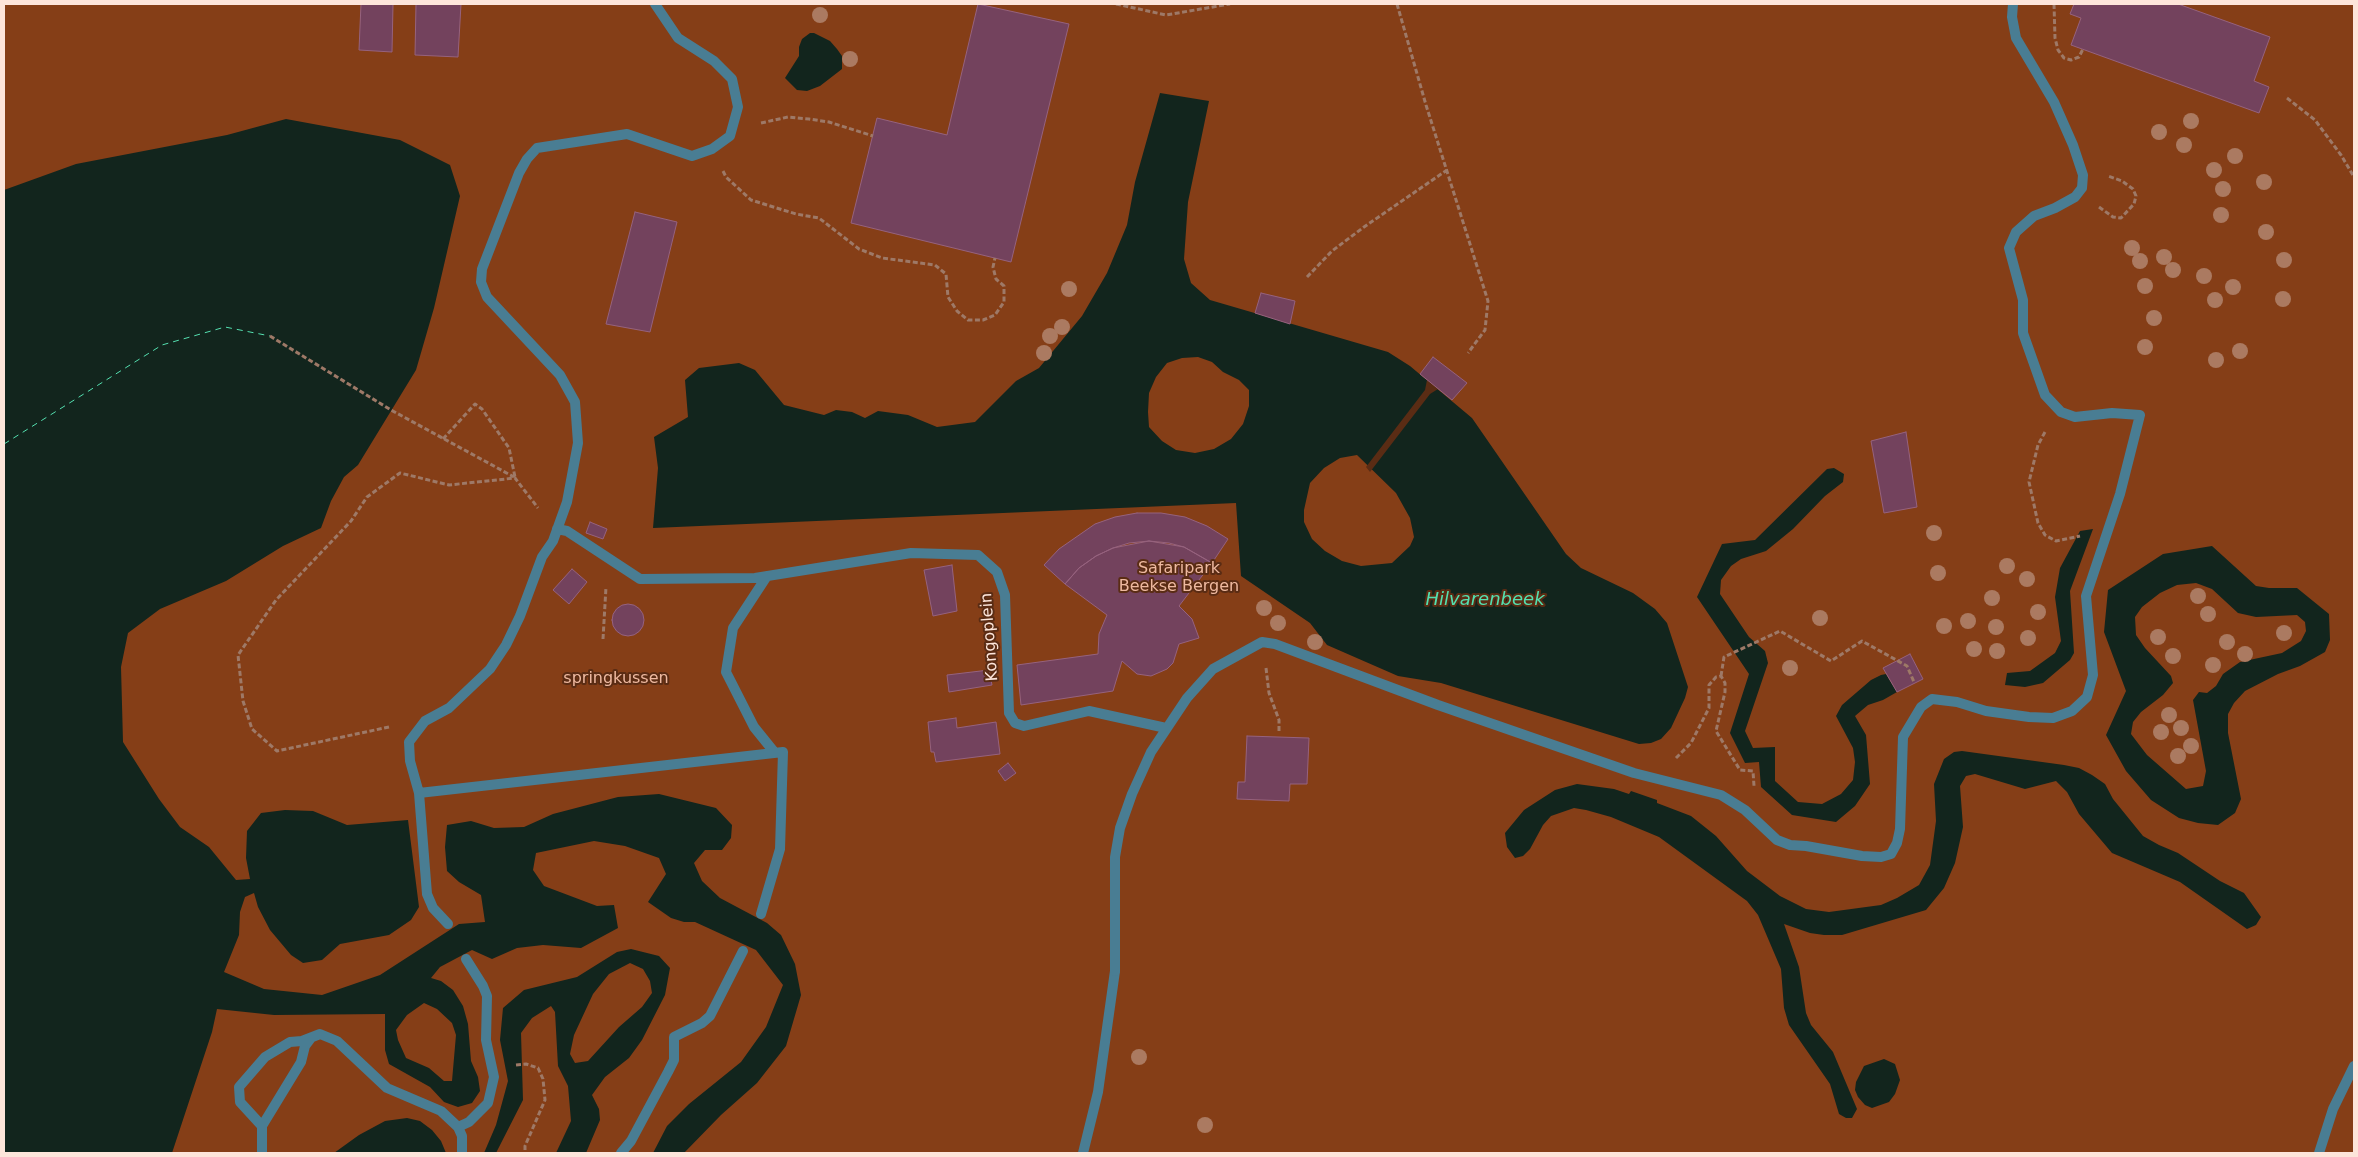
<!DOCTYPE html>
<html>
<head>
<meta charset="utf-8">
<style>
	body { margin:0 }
	#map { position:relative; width:2358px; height:1157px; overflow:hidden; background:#5a2c14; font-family:"DejaVu Sans",sans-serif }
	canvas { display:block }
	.frame { position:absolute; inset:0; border:5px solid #fde5da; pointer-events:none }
</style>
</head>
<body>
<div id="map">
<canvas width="2358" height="1157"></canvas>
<div class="frame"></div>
</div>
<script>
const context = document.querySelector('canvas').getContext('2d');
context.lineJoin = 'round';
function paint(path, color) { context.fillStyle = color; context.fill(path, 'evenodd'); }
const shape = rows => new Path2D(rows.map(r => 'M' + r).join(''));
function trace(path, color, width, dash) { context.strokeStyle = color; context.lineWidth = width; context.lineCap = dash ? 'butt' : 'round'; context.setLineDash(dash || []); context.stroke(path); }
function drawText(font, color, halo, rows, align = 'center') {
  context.font = font + ' "DejaVu Sans",sans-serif'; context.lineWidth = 4; context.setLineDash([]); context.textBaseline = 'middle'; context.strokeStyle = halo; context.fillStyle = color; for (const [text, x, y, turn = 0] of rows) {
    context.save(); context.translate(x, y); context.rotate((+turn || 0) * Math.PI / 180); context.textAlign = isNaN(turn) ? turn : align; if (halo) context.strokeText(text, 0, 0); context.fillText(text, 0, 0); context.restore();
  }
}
const green = shape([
	[4,4,2354,4,2354,1153,4,1153]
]);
const water = shape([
	[810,33,814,33,830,41,837,49,842,56,842,69,820,86,807,91,797,90,785,78,799,56,799,47,802,39],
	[1160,93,1209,101,1188,202,1184,259,1191,283,1210,300,1388,352,1410,366,1472,418,1566,554,1581,568,1633,593,1655,609,1667,623,1688,687,1685,698,1671,728,1661,739,1651,743,1639,744,1441,683,1398,676,1327,645,1310,623,1241,576,1236,503,653,528,658,468,654,437,688,417,685,380,699,368,739,363,755,370,784,405,824,415,836,410,852,412,865,418,878,411,908,415,937,427,975,422,1016,381,1039,368,1082,316,1107,273,1127,225,1135,182],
	[1198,357,1212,362,1223,372,1239,380,1249,390,1249,406,1243,424,1231,439,1214,449,1195,453,1176,450,1162,441,1149,427,1148,412,1149,393,1156,377,1167,363,1182,358],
	[1357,455,1396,493,1410,518,1414,537,1410,546,1392,563,1361,566,1342,561,1325,551,1312,539,1304,522,1304,510,1310,483,1324,468,1340,458],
	[286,119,400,140,450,165,460,196,434,308,416,370,358,465,344,477,331,501,321,528,283,546,226,581,160,609,128,633,121,667,123,742,159,799,180,827,209,847,236,880,250,879,246,858,247,831,261,813,285,810,313,811,347,825,408,820,419,907,411,920,389,935,340,944,322,960,303,963,291,955,270,930,258,907,254,893,245,897,240,912,239,935,224,972,264,989,322,995,380,975,459,924,485,922,481,895,459,882,447,871,445,847,447,825,471,821,494,828,524,827,553,814,618,797,659,794,716,808,732,825,731,838,722,850,705,850,694,863,702,881,720,898,767,923,781,935,795,964,801,995,786,1046,757,1083,721,1115,684,1153,653,1153,667,1126,689,1104,741,1062,766,1027,783,985,756,950,695,922,684,922,671,918,648,902,666,874,659,858,625,846,594,841,536,853,533,870,544,886,597,906,614,905,618,928,581,948,543,945,517,948,492,959,472,950,440,967,431,978,441,981,453,990,463,1006,468,1024,471,1061,478,1077,480,1091,472,1103,458,1107,444,1102,430,1087,389,1064,385,1050,385,1014,274,1015,217,1009,212,1032,172,1153,4,1153,4,190,76,164,227,135],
	[424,1003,437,1009,452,1023,456,1035,452,1081,444,1081,429,1068,406,1058,398,1040,396,1030,407,1015],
	[1834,468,1844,474,1843,482,1825,496,1793,529,1766,551,1741,559,1731,566,1721,580,1720,594,1749,637,1765,651,1768,663,1745,731,1753,748,1775,747,1775,781,1798,802,1822,804,1841,794,1853,780,1855,762,1853,748,1836,716,1842,705,1871,680,1881,675,1886,674,1897,692,1883,700,1868,705,1855,716,1866,735,1870,784,1855,806,1836,822,1792,815,1761,787,1759,762,1745,763,1730,733,1749,674,1697,597,1722,544,1755,540,1827,469],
	[2093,529,2070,591,2074,653,2070,660,2043,683,2025,687,2005,685,2007,673,2030,671,2055,653,2061,641,2055,597,2060,568,2080,531],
	[2212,546,2256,586,2269,588,2297,588,2329,614,2330,640,2325,652,2300,666,2278,674,2245,691,2234,703,2228,714,2228,733,2241,799,2235,813,2218,825,2198,823,2179,818,2151,800,2126,771,2106,735,2126,691,2104,632,2108,590,2163,554],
	[2196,583,2212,589,2238,613,2256,617,2297,615,2305,622,2306,631,2301,641,2282,653,2240,662,2223,674,2216,686,2207,693,2199,692,2193,700,2206,771,2203,786,2186,789,2147,755,2131,734,2133,722,2141,712,2163,695,2173,683,2171,676,2145,648,2136,635,2135,617,2142,607,2160,593,2177,585],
	[1962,751,2064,765,2079,768,2092,775,2105,784,2113,799,2143,836,2159,845,2178,853,2220,881,2244,893,2261,917,2256,925,2247,929,2180,882,2112,853,2079,814,2067,792,2056,781,2025,789,1975,774,1966,776,1960,786,1963,827,1955,863,1944,888,1926,910,1842,935,1824,935,1810,933,1784,924,1799,967,1806,1013,1811,1025,1833,1052,1857,1109,1852,1118,1846,1118,1839,1114,1830,1084,1789,1025,1784,1008,1781,969,1758,915,1747,901,1659,837,1611,817,1586,810,1574,808,1551,816,1543,825,1530,849,1523,856,1515,858,1507,847,1505,833,1524,810,1555,790,1577,784,1614,789,1629,794,1631,791,1657,800,1657,803,1691,816,1716,836,1747,871,1780,896,1806,909,1829,912,1881,905,1897,898,1919,885,1930,865,1936,821,1934,784,1944,759,1954,752],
	[631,949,659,956,670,968,665,995,642,1040,629,1058,605,1077,592,1095,599,1109,600,1120,586,1153,556,1153,571,1121,568,1086,558,1066,555,1012,551,1006,532,1018,521,1033,523,1100,496,1153,484,1153,496,1125,508,1081,500,1040,503,1008,524,990,577,977,617,952],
	[630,963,643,969,650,981,652,993,642,1007,619,1027,588,1061,575,1063,570,1054,574,1035,593,994,609,974],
	[1884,1059,1895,1064,1900,1080,1895,1094,1889,1102,1872,1108,1865,1105,1858,1097,1855,1090,1856,1082,1864,1066],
	[407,1118,420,1121,432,1130,441,1141,446,1153,334,1153,359,1135,385,1121]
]);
const pier = shape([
	[1427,380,1438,389,1430,394,1370,472,1366,467,1425,390]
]);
const ferry = shape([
	[4,444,162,345,225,327,270,336]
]);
const building = shape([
	[361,4,393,4,392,52,359,50,361,4],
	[416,4,461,4,458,57,415,55,416,4],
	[978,4,1069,24,1011,262,851,223,877,118,947,135,978,4],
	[2074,4,2178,4,2270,37,2254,81,2269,87,2259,113,2071,45,2081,18,2070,14,2074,4],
	[635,212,677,222,650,332,606,324,635,212],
	[1261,293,1295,301,1290,324,1255,313,1261,293],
	[1433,357,1467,383,1452,400,1420,374,1433,357],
	[1906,432,1917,507,1884,513,1871,441,1906,432],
	[1137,513,1161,513,1185,517,1207,526,1228,539,1212,563,1184,547,1169,543,1149,541,1129,543,1113,548,1096,556,1079,568,1065,584,1044,565,1059,549,1095,524,1115,517,1137,513],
	[590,522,607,529,603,539,586,533,590,522],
	[1149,541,1184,547,1212,563,1179,606,1192,619,1199,638,1179,644,1173,663,1167,669,1151,676,1137,674,1122,661,1113,691,1021,705,1017,665,1098,654,1099,634,1107,615,1065,584,1079,568,1096,556,1113,548,1149,541],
	[952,565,957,611,933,616,924,570,952,565],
	[572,569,587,582,569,604,553,590,572,569],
	'612 620a16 16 0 1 1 32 0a16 16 0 1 1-32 0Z',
	[1910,654,1923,679,1897,692,1883,668,1910,654],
	[989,670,992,685,949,692,947,675,989,670],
	[956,718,957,728,996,722,1000,754,936,762,934,752,931,752,928,722,956,718],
	[1247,736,1309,738,1307,784,1290,784,1289,801,1237,799,1238,782,1245,782,1247,736],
	[1008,763,1016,773,1005,781,998,771,1008,763]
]);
const path = shape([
	[1116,4,1166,15,1230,4],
	[1397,4,1426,105,1488,301,1485,330,1468,353],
	[2054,4,2055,38,2058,50,2064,58,2071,60,2079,57,2083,49],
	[2287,98,2315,120,2341,155,2354,177],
	[761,123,788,117,809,119,829,122,873,136],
	[723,171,726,177,751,200,796,214,819,218,859,249,882,258,935,265,946,274,948,297,957,311,968,320,983,320,995,315,1004,302,1004,286,996,279,993,267,995,258],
	[2099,207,2113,217,2121,218,2134,204,2136,196,2133,189,2122,181,2108,176],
	[1307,277,1332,251,1364,227,1447,170],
	[270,336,391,410,514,477],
	[2045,432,2038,445,2029,482,2038,523,2045,535,2056,541,2080,536],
	[443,439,475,404,482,409,509,448,515,477],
	[603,639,606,587],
	[1266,668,1269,693,1279,720,1279,733],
	[1721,676,1724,657,1780,631,1831,661,1862,641,1907,666,1914,682],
	[389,727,277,751,252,729,243,701,238,655,276,600,351,521,367,497,400,473,449,485,515,478,538,508],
	[1676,758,1691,743,1709,708,1709,685,1716,677,1721,676,1725,683,1725,692,1716,731,1740,770,1753,771,1754,786],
	[516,1065,526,1064,538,1068,543,1079,545,1100,525,1146,525,1153]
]);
const lane = shape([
	[1083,1153,1098,1092,1115,971],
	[2319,1153,2333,1109,2354,1066]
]);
const street = shape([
	[557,529,567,531,640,579,755,578,911,553,978,555,997,572,1005,595,1009,713,1015,723,1024,726,1089,711,1166,728],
	[767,576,733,628,726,672,754,727,775,753],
	[419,793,783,752,780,849,761,914],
	[448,924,433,908,427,894,419,793,410,761,409,742,425,721,449,708,490,669,506,645,520,616,542,557,553,541,567,502,578,443,575,402,560,375,487,297,481,282,482,269,519,173,527,159,537,148,627,134,692,156,712,149,730,136,738,107,732,79,714,61,678,38,655,4],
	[1115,971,1115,857,1120,828,1132,794,1151,752,1187,698,1213,669,1262,642,1275,644,1438,705,1634,773,1721,795,1745,810,1777,840,1790,845,1806,846,1862,856,1881,857,1891,854,1897,843,1900,829,1903,737,1921,707,1932,699,1957,702,1986,711,2029,717,2053,718,2072,711,2087,697,2093,675,2086,596,2120,494,2140,415,2112,413,2075,417,2061,412,2045,395,2023,333,2023,300,2009,248,2016,232,2034,216,2055,208,2075,197,2082,188,2083,175,2073,145,2054,102,2016,38,2012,17,2013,4],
	[262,1126,240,1102,239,1087,265,1057,290,1042,302,1041,320,1034,337,1041,387,1088,441,1111,458,1127,462,1136,462,1153],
	[458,1127,469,1122,488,1103,494,1077,486,1040,487,996,483,986,466,959],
	[262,1153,262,1126,301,1062,305,1046,311,1038],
	[621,1153,631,1141,668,1072,674,1060,674,1037,702,1023,710,1016,743,951]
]);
const trees = [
	[820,15],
	[850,59],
	[2191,121],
	[2159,132],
	[2184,145],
	[2235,156],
	[2214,170],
	[2264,182],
	[2223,189],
	[2221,215],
	[2266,232],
	[2132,248],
	[2164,257],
	[2284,260],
	[2140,261],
	[2173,270],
	[2204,276],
	[2145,286],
	[2233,287],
	[1069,289],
	[2283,299],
	[2215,300],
	[2154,318],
	[1062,327],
	[1050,336],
	[2145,347],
	[2240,351],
	[1044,353],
	[2216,360],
	[1934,533],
	[2007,566],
	[1938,573],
	[2027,579],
	[2198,596],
	[1992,598],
	[1264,608],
	[2038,612],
	[2208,614],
	[1820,618],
	[1968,621],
	[1278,623],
	[1944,626],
	[1996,627],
	[2284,633],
	[2158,637],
	[2028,638],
	[1315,642],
	[2227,642],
	[1974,649],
	[1997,651],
	[2245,654],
	[2173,656],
	[2213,665],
	[1790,668],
	[2169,715],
	[2181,728],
	[2161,732],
	[2191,746],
	[2178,756],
	[1139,1057],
	[1205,1125]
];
const parkNames = [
	["Safaripark",1179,569],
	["Beekse Bergen",1179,587],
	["springkussen",616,679]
];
const streetNames = [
	["Kongoplein",990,637,-94]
];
const waterNames = [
	["Hilvarenbeek",1485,600]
];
paint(green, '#853e17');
paint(water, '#12251d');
paint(pier, '#5a2c14');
trace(ferry, '#54e0b0', 1, [6, 5]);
paint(building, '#73425d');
trace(building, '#96627e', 1);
trace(path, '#9e7967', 3, [5, 2.5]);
trace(lane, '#497d93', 10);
trace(street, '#497d93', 10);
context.fillStyle = '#ab7a61';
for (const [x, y] of trees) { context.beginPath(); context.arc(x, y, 8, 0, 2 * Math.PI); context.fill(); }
drawText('16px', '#eeb9a0', '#5a2c14', parkNames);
drawText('16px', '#fde5da', '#5a2c14', streetNames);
drawText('italic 18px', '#54e0b0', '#5a2c14', waterNames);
</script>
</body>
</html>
